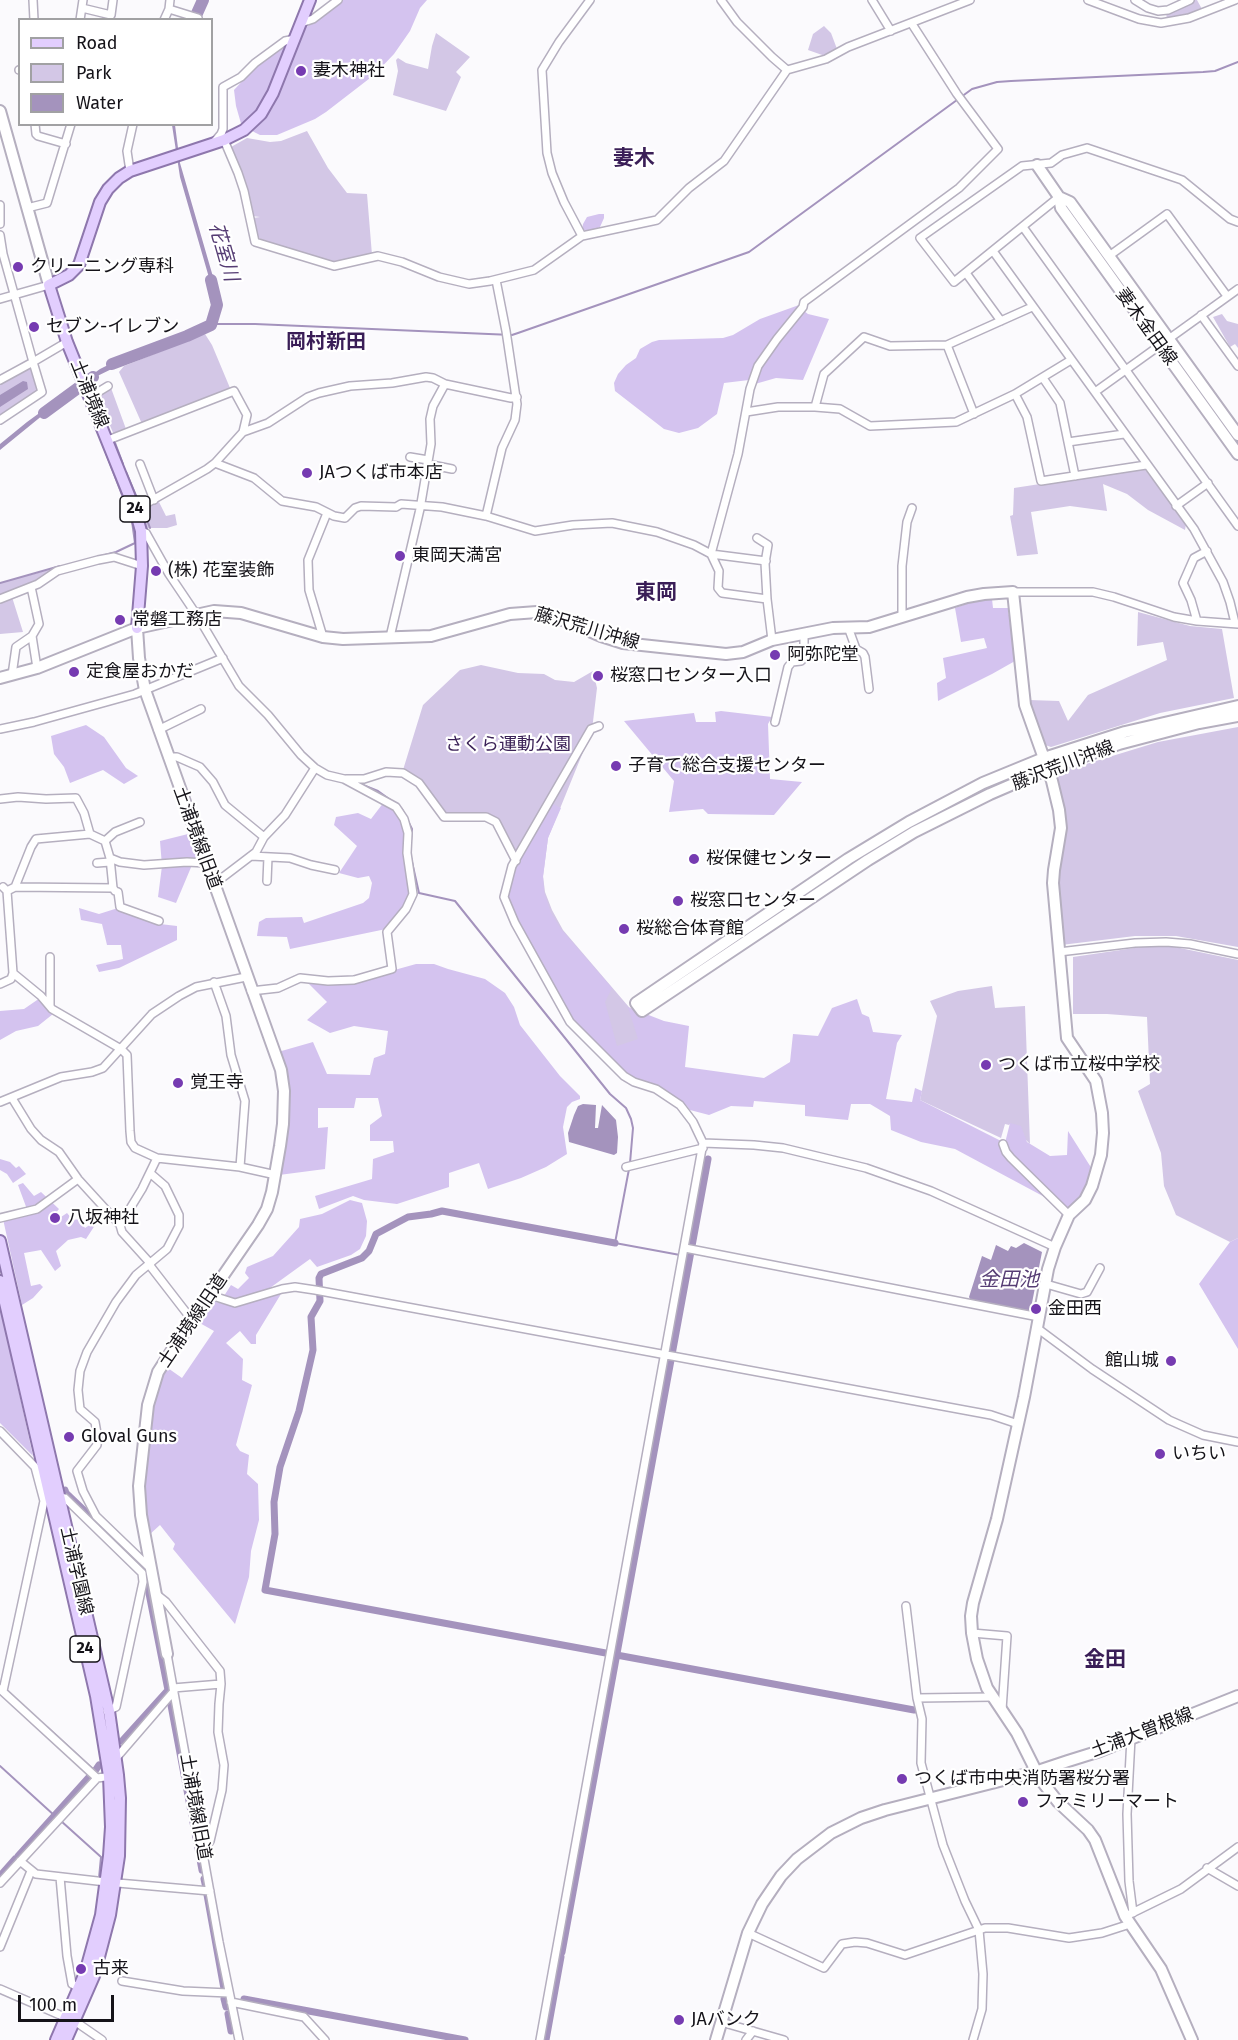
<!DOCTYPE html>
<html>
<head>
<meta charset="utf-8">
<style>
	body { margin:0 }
	#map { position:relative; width:1238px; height:2040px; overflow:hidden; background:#fbfafd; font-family:"Fira Sans",sans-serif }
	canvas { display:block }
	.legend { position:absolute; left:18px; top:18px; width:195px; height:108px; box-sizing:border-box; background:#fff; border:2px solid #a1a1a3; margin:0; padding:8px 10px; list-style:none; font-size:18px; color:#151319 }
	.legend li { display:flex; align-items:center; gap:12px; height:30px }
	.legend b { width:30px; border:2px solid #a1a1a3 }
	.scale { position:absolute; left:18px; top:1995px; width:96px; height:27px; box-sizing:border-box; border:3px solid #151319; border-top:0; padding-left:8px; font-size:18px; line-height:21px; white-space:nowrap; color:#151319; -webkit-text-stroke:4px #fff; paint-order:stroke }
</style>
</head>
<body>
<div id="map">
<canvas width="1238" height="2040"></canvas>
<ul class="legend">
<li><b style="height:8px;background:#e2cefe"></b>Road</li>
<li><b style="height:16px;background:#d3c7e6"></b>Park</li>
<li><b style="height:16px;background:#a493bd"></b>Water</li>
</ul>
<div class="scale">100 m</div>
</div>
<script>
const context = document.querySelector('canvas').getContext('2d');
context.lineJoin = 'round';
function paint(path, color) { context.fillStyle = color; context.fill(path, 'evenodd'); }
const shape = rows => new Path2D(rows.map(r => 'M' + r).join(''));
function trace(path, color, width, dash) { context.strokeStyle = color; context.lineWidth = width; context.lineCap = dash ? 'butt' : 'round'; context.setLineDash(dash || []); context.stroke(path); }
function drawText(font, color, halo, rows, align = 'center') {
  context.font = font + ' "Fira Sans","Noto Sans JP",sans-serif'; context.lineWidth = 4.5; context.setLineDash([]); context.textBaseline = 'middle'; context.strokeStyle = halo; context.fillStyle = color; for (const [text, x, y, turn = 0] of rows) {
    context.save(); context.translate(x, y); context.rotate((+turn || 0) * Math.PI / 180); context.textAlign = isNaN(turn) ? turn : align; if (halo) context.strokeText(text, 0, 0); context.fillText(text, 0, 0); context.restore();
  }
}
const green = shape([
	[1195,0,1197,0,1203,11,1167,19,1166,13],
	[824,26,831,33,837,49,825,56,808,50,813,34],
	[436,33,470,57,456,72,461,77,446,111,393,95,398,71,396,60,398,58,406,63,428,69,432,46],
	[307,131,328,168,347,193,367,194,372,255,337,263,329,262,264,242,256,235,253,218,260,217,252,216,231,147,247,138,270,142,281,141],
	[1222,314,1227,321,1238,324,1238,348,1235,344,1230,347,1213,317],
	[205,334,212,345,230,388,229,390,142,424,119,372,124,366],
	[30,368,32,369,38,390,37,393,0,418,0,384],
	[111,388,126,429,114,435,97,395],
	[1144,468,1186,524,1185,530,1148,510,1127,494,1103,484,1107,511,1070,506,1031,512,1038,554,1017,556,1010,516,1013,515,1014,488],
	[159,502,166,516,175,514,177,525,167,528,146,528,143,517,144,508],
	[60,567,37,581,0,596,0,583],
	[12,597,23,632,0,634,0,602],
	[1138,612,1190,626,1222,629,1234,698,1160,713,1051,747,1042,744,1029,700,1059,701,1068,721,1088,695,1167,660,1163,642,1137,646],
	[481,665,518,673,544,674,555,680,574,682,593,671,597,688,592,730,548,838,543,876,545,892,552,910,563,930,646,1027,654,1085,631,1079,571,1018,507,900,507,892,514,867,513,848,489,816,483,813,444,814,415,776,403,770,423,705,460,670],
	[1238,727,1238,947,1176,936,1135,936,1061,945,1058,873,1062,859,1064,833,1057,780,1060,772,1158,742],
	[1141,947,1175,947,1238,960,1238,1238,1230,1242,1176,1215,1164,1186,1161,1153,1138,1091,1150,1084,1147,1017,1107,1014,1073,1014,1073,957],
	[992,986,995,1008,1025,1006,1030,1144,1010,1124,1009,1125,1005,1124,1001,1138,920,1100,937,1016,930,1001,958,991]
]);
const forest = shape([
	[343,0,427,0,420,8,410,31,394,54,374,75,326,112,315,119,277,135,260,135,254,132,251,130,262,122,273,107,305,28],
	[288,43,273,85,257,113,242,127,236,106,234,90,258,64],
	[599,214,604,214,604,218,600,227,593,230,582,230,583,224,587,217],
	[799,305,801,306,756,365,749,380,724,383,717,414,698,428,679,433,664,429,615,391,614,383,618,374,626,365,636,358,640,349,652,342,659,340,723,338,733,335,760,319],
	[804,311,808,314,829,319,803,380,776,378,755,384,761,367,776,343],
	[992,599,993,608,1008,608,1015,661,992,674,938,701,937,683,946,678,943,658,987,648,984,638,961,642,955,608,975,601],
	[721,711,772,717,768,724,770,779,802,782,774,815,708,814,703,809,669,812,674,781,624,721,694,713,696,722,716,722,715,712],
	[86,725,104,737,126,768,138,776,124,784,103,770,70,783,64,767,54,754,51,736],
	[384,802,402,818,407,835,410,896,386,929,290,949,287,937,257,936,259,922,266,918,302,917,304,923,363,903,369,898,372,883,369,876,358,878,339,873,357,846,334,825,336,817,358,813,371,819],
	[551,803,561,808,548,838,543,877,544,892,551,913,561,929,612,988,605,1002,617,1046,638,1039,628,1007,664,1021,689,1026,685,1067,764,1078,790,1062,793,1034,818,1036,832,1008,857,999,862,1014,869,1017,873,1032,902,1035,897,1043,886,1099,912,1102,915,1088,922,1091,920,1100,1005,1143,1010,1123,1021,1126,1027,1142,1050,1156,1067,1155,1068,1131,1092,1169,1081,1197,1067,1209,955,1149,921,1142,891,1130,890,1116,870,1104,851,1104,848,1120,805,1116,805,1105,754,1101,753,1107,731,1106,709,1115,690,1110,686,1105,653,1084,634,1080,624,1072,574,1021,510,904,507,895,511,876,523,852],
	[192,833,201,859,192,865,176,903,158,897,162,866,160,841],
	[79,908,99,914,118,908,160,924,177,926,177,940,119,968,99,972,96,965,123,959,121,945,107,945,102,924,81,920],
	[416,964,434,964,448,969,485,979,505,993,514,1007,520,1025,560,1076,580,1096,580,1099,572,1102,567,1107,563,1127,567,1154,546,1167,521,1178,488,1189,479,1163,449,1173,449,1187,397,1204,364,1200,353,1196,319,1209,315,1196,372,1179,373,1159,394,1152,393,1141,370,1141,370,1125,382,1116,378,1098,356,1098,354,1108,318,1108,318,1128,328,1127,325,1169,279,1175,286,1130,278,1052,313,1042,327,1074,370,1075,374,1058,385,1054,388,1031,354,1026,330,1033,307,1020,327,1002,305,980,355,981],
	[40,998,53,1014,38,1026,16,1031,0,1040,0,1011,24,1009],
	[0,1159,10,1162,16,1168,19,1166,26,1174,13,1183,7,1174,0,1170],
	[23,1183,34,1196,41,1192,59,1209,50,1220,52,1223,67,1213,73,1220,79,1219,85,1228,99,1219,86,1239,81,1237,68,1240,56,1251,61,1266,55,1271,41,1250,24,1253,31,1286,40,1284,43,1287,33,1298,22,1305,3,1219,28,1212,18,1185],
	[350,1200,362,1203,367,1221,366,1236,360,1249,351,1255,317,1267,310,1259,263,1293,235,1299,224,1296,231,1285,238,1289,249,1278,245,1273,247,1267,273,1256,299,1227,300,1219,322,1214],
	[1238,1238,1238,1349,1199,1284,1230,1242],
	[281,1294,256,1335,256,1344,251,1344,240,1331,226,1343,243,1359,242,1380,252,1385,236,1445,240,1451,249,1455,247,1474,258,1484,259,1520,251,1551,249,1577,235,1624,173,1549,175,1544,160,1525,149,1535,143,1491,155,1386,165,1366,182,1378,214,1331,198,1322,211,1301,232,1306],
	[0,1309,2,1316,33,1456,0,1423]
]);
const water = shape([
	[172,125,175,125,180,163,218,294,214,295,180,177],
	[126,356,128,361,81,384,0,450,0,444,27,422,100,369],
	[23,381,27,382,28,389,0,407,0,395],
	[583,1104,596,1105,595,1128,598,1128,602,1105,616,1120,618,1137,617,1153,614,1155,569,1142,568,1133,574,1115,578,1106],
	[1024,1243,1042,1252,1031,1308,1028,1311,971,1301,969,1297,982,1256,991,1260,996,1245,1008,1251,1011,1246,1016,1248]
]);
const stream = shape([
	[211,325,217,324,255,324,512,335,518,333,749,252,972,89,997,82,1011,81,1203,72,1215,71,1238,62],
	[116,440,114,440,123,464],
	[126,472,137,498],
	[145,514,150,528],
	[67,565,116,552,135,543,132,521,97,430],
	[0,583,60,566],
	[363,785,378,791,392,801],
	[399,806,402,809,412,829,410,853,419,893,455,901,610,1094,626,1108,631,1119,633,1128,630,1163],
	[629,1169,615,1243,680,1255],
	[47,1727,95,1771],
	[0,1766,55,1816],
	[61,1821,101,1857,99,1878]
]);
const canal = shape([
	[615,1243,442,1211,431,1214,408,1217,376,1234,369,1251,362,1258,321,1274,319,1278,320,1301,311,1317,313,1350,299,1411,280,1467,274,1502,275,1534,265,1590,914,1710],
	[65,1490,66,1493,89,1515],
	[97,1523,145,1573,168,1690,122,1741],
	[170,1700,202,1870],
	[95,1771,99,1765],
	[18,1856,89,1777],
	[0,1876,15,1859],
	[204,1879,206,1888],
	[207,1895,224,1989],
	[562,1952,708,1159],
	[224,1999,226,2007],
	[244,1999,465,2040],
	[228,2014,231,2031],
	[546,2040,561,1957]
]);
const river = shape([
	[194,20,203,0],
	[112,364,187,336,211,325,217,305,211,280],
	[44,413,93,377]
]);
const street = shape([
	[33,0,34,20],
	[721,0,737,22,772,57,787,70],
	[872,0,891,31],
	[1088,0,1139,19,1161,23,1189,18,1235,0],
	[1135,0,1148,8,1158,11,1168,10,1190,0],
	[82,8,111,15,113,0],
	[169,9,198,18],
	[80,20,83,0],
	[164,20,169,9,170,0],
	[301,23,313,19,338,0],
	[19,70,20,70],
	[35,124,36,134,38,136,66,144],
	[224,140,238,173,244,191,255,242,334,266,378,256,402,262,439,277,469,284,490,281,534,270,582,236,657,220,689,188,724,161,787,70,826,59,848,47,970,0],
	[215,141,221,134,223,129,223,87,241,77,255,63,285,41,295,39],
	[130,171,127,151,133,124],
	[1059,197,954,282,920,238,1022,166,1051,163,1062,155,1087,148,1182,180,1230,219,1238,222],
	[0,205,0,224],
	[27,208,47,203,71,124],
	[1023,227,1238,526],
	[0,235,3,254,33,362,0,380],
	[582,236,564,202,552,173,547,153,542,70,559,42,590,0],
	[993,251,1194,529,1223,582,1230,602,1235,623],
	[1109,256,1167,214,1227,296],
	[966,273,1001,321],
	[0,299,49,285],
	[1032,307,947,345,890,346,864,337,824,374,815,407,840,409,870,426,956,422,1015,394,1071,360],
	[1201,315,1238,366],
	[947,345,974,414],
	[1043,378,1060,403,1075,476],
	[1095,392,1238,289],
	[1015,394,1027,417,1041,481,1146,465],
	[90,397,108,386],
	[746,412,778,407,815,407],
	[0,420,42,392,33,362,67,342],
	[108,440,234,391,247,415,243,432],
	[1068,442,1124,434],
	[410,457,428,460],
	[215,463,254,478,282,501,316,507,334,516,345,518,355,508,361,506,396,507,401,504,442,507,486,516,535,531,573,525,612,523,657,532,694,545,711,554,766,561],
	[140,464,154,500],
	[427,464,452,469],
	[1176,506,1208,483],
	[135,510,207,469,215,463,243,432,268,423,308,397,319,393,350,386,392,383,426,377,433,378,445,384,511,398,517,397],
	[486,516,502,448,515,420,517,404,506,331,496,280],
	[141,531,146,533,169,574,200,620,239,686,268,715,301,755,315,768,327,775,344,779,396,807,404,819,408,833,407,853,413,894,406,909,387,932,392,969,354,980,328,981,300,978,278,988,251,991],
	[757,538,768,545,765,563,767,599],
	[1013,592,1093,592,1114,597,1174,617,1197,621,1238,624],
	[0,599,38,584,57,571,98,560,114,557,142,566],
	[902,617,902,566,907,522,912,508],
	[1197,621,1191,600,1183,583,1194,558,1207,551],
	[848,627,856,649,863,653,865,657,869,689],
	[32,636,37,668],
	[323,637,309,590,308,560,327,513],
	[390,637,420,509,431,444,430,419,433,406,445,384],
	[772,640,767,599,722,593,718,588,719,571,711,554,738,454,750,389,758,366,777,339,803,307,804,302,959,188,998,149,957,94,912,24],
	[12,675,16,647,32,636,39,624,31,587],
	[775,722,788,667,792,662,801,661,804,658,804,634],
	[0,729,34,722,135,694,223,658],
	[158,730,201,709],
	[168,757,177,757,200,767,213,782,225,805,264,837],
	[346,779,364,779,386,772,403,773,419,783,444,817,486,817,496,822,516,861],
	[0,799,18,797,46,799,76,798,84,813,90,834],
	[105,841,115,832,140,822],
	[251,856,290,858,311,865,335,870],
	[110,858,113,888,115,891,118,892,120,907,159,921],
	[97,863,110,862],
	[267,881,268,857],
	[214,884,256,852,264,837,285,815,315,768],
	[3,887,7,891,13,973,41,996,52,1009,121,1049,127,1055,130,1131,131,1142,135,1148,157,1158,240,1167,276,1175],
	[15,887,113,888],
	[7,891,15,887,31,847,36,839,90,834,105,841,110,858,120,862,144,865,187,862,206,863],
	[1059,952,1135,943,1166,942,1190,944,1238,954],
	[214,982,226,1016,231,1055,245,1101,240,1167],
	[0,984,11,979,13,973],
	[50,1006,50,957],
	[12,1098,31,1129,41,1140,59,1152,78,1179,120,1225,122,1232,150,1263,151,1267,192,1320],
	[0,1102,61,1077,92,1072,103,1068,152,1014,179,996,196,987,246,977],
	[703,1143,754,1145,783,1148,866,1168,931,1191,1055,1247],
	[1003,1144,1006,1152,1011,1158,1069,1215],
	[626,1167,703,1148],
	[0,1218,37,1209,78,1179],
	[120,1225,142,1189,157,1158],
	[685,1248,1039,1317],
	[1046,1284,1081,1294,1087,1292,1100,1268],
	[210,1295,235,1303,282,1289,295,1287,315,1290,991,1415,1018,1424],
	[1037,1328,1092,1369,1169,1420,1203,1435,1238,1442],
	[0,1431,35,1467,44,1501,3,1691],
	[44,1501,59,1497,65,1498,142,1573,143,1582,116,1707,107,1711],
	[150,1568,96,1516,83,1491,77,1471,97,1445,98,1439,95,1422,80,1409,78,1390,80,1371,87,1352,116,1302,136,1275,167,1249,179,1226,179,1215,165,1186,150,1173],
	[156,1594,166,1602,220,1671,221,1684,219,1704,218,1732,224,1765,222,1790,210,1841,204,1851],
	[906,1606,917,1698,922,1719,921,1763,943,1845,965,1901,979,1930,983,1974,982,2009,973,2040],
	[972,1633,1007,1636,1002,1710],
	[167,1654,219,1942,239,2040],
	[173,1688,221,1684],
	[0,1689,97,1778],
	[917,1698,993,1697],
	[1131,1738,1127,1814,1129,1881,1133,1913],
	[117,1757,174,1691],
	[20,1861,36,1874,106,1882,210,1891],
	[1207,1868,1238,1886],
	[60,1877,67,1956,72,1984,79,1988],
	[0,1883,97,1778,113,1776],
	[1130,1914,1181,1889,1238,1847],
	[748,1933,824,1968,842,1944,855,1942,867,1943,905,1955,985,1928,1008,1928,1069,1938,1102,1933,1130,1924],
	[0,1947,31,1871],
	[122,1981,183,1991,229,1993],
	[0,1989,76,2022,102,2040],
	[231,2002,304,2017,325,2040],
	[721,2022,784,2040],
	[540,2040,703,1143,693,1122,680,1105,656,1089,634,1082,624,1076,570,1022,515,923,504,897,512,866,591,729,599,726],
	[746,2040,753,2031]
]);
const secondary = shape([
	[0,111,49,285],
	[1037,165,1059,197,1061,208,1238,454],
	[1059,197,1070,202,1238,435],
	[137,628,139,658,145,690,281,1070,284,1091,283,1124,280,1146,272,1192,267,1209,258,1225,174,1347,158,1372,148,1405,139,1486,141,1515,167,1654],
	[0,678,37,668,137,628,214,611,241,613,323,637,343,639,431,636,510,614,537,612,566,621,601,636,623,643,726,654,743,652,772,640,833,628,869,627,967,597,984,594,1013,592,1025,705,1052,781,1059,810,1061,828,1054,870,1053,883,1067,1038,1096,1081,1102,1113,1103,1133,1101,1155,1092,1186,1085,1200,1069,1215,1055,1247,1048,1269,1024,1397,997,1519,973,1603,971,1616,972,1633,977,1659,987,1688,1017,1733,1040,1779,1058,1802,1088,1830,1095,1840,1125,1916,1161,1969,1192,2040],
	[1238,706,1125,732,1044,758,983,783,909,822,848,859,636,1003,642,1011,868,860,914,832,990,794,1048,769,1119,744,1199,723,1238,716],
	[716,2040,748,1933,762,1904,781,1876,797,1859,831,1833,861,1818,885,1810,1035,1772,1068,1761,1100,1751,1238,1696]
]);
const primary = shape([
	[137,628,142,566,141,531,135,510,67,342,49,285,69,275,79,265,100,202,108,189,119,178,130,171,224,140,244,130,261,114,273,93,310,0],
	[0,1241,109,1711,118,1775,120,1798,119,1856,110,1915,94,1976,66,2040],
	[0,1281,96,1696,109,1776,111,1827,109,1856,101,1915,85,1973,56,2040]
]);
const markers = [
	[301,71,6,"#763bb1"],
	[18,267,6,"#763bb1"],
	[34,327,6,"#763bb1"],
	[307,473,6,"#763bb1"],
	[400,556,6,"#763bb1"],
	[156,571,6,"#763bb1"],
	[120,620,6,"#763bb1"],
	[775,655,6,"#763bb1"],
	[74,672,6,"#763bb1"],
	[598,676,6,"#763bb1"],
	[616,766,6,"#763bb1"],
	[694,859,6,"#763bb1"],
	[678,901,6,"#763bb1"],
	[624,929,6,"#763bb1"],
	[986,1065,6,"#763bb1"],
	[178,1083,6,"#763bb1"],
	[55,1218,6,"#763bb1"],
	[1036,1309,6,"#763bb1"],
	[1171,1361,6,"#763bb1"],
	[69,1437,6,"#763bb1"],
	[1160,1454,6,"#763bb1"],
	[902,1779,6,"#763bb1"],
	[1023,1802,6,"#763bb1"],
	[81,1969,6,"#763bb1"],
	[679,2020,6,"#763bb1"]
];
const shields = [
	[135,509,30],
	[85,1649,30]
];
const shieldNames = [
	["24",135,509],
	["24",85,1649]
];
const poiNames = [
	["妻木神社",313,71],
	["クリーニング専科",30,267],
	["セブン-イレブン",46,327],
	["JAつくば市本店",319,473],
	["東岡天満宮",412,556],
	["(株) 花室装飾",168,571],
	["常磐工務店",132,620],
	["阿弥陀堂",787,655],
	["定食屋おかだ",86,672],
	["桜窓口センター入口",610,676],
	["子育て総合支援センター",628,766],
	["桜保健センター",706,859],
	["桜窓口センター",690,901],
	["桜総合体育館",636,929],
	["つくば市立桜中学校",998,1065],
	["覚王寺",190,1083],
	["八坂神社",67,1218],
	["金田西",1048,1309],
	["館山城",1159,1361,"right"],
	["Gloval Guns",81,1437],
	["いちい",1172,1454],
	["つくば市中央消防署桜分署",914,1779],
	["ファミリーマート",1035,1802],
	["古来",93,1969],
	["JAバンク",691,2020]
];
const streetNames = [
	["妻木金田線",1146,327,54],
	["土浦境線",89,394,68],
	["藤沢荒川沖線",587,629,16],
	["藤沢荒川沖線",1063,766,-21],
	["土浦境線旧道",197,838,70],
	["土浦境線旧道",193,1321,-56],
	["土浦学園線",76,1571,77],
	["土浦大曽根線",1142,1733,-21],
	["土浦境線旧道",195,1807,80]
];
const parkNames = [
	["さくら運動公園",508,745]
];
const waterNames = [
	["花室川",223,252,74],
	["金田池",1009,1280]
];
const neighbourhoodNames = [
	["岡村新田",326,342]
];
const quarterNames = [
	["妻木",634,159],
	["東岡",656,593],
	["金田",1105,1660]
];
paint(green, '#d3c7e6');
paint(forest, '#d4c3ef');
paint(water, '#a493bd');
trace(stream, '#a493bd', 2);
trace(canal, '#a493bd', 7);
trace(river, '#a493bd', 12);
trace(street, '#b5afbf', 10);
trace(secondary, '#b5afbf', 14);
trace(primary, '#8e77ad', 14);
trace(street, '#fff', 7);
trace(secondary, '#fff', 10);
trace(primary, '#e2cefe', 10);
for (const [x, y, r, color] of markers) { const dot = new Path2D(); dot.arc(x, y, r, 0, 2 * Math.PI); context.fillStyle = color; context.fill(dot); trace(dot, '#fff', 2); }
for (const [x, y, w] of shields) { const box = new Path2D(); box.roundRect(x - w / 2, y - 13, w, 26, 4.5); context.fillStyle = '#fff'; context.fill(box); trace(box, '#151319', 1.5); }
drawText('bold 16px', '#151319', null, shieldNames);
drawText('18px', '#151319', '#fff', poiNames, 'left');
drawText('18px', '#151319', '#fff', streetNames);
drawText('18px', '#3b2257', '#fff', parkNames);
drawText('italic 20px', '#563d74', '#fff', waterNames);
drawText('bold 20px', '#3a1e57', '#fff', neighbourhoodNames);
drawText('bold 21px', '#3a1e57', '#fff', quarterNames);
</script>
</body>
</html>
